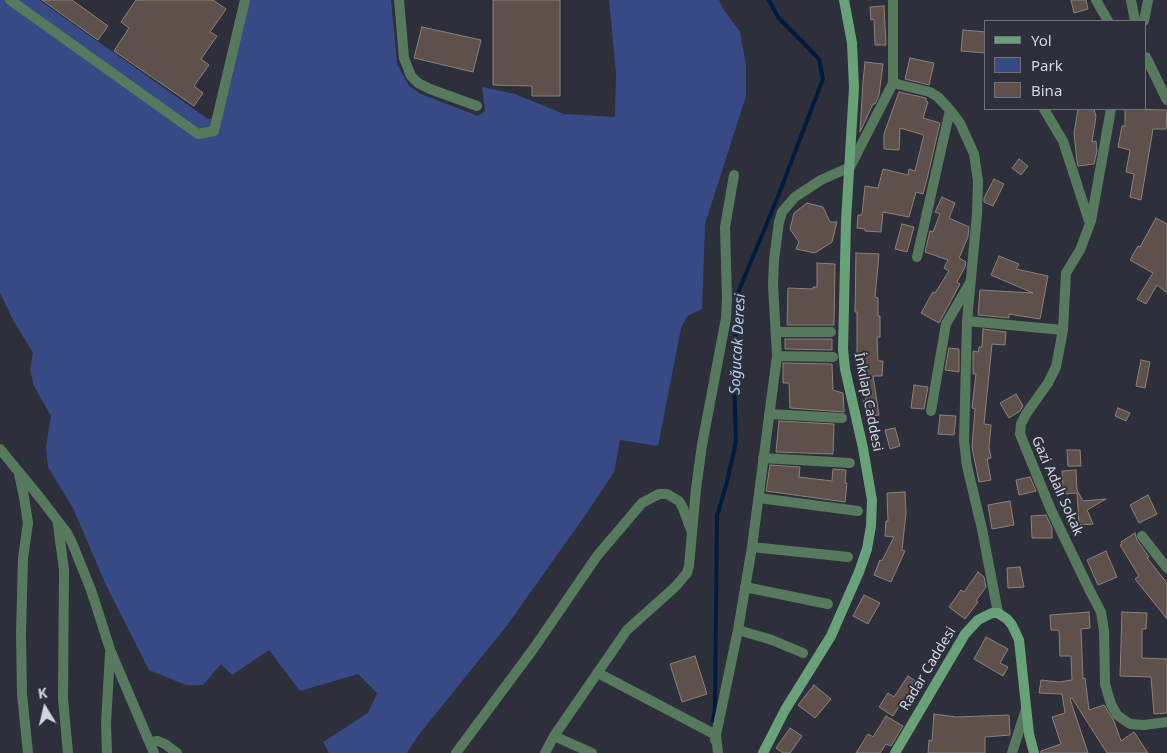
<!DOCTYPE html>
<html>
<head>
<meta charset="utf-8">
<style>
	body { margin:0 }
	#map { position:relative; width:1167px; height:753px; overflow:hidden; background:#2d303a; font-family:"Noto Sans",sans-serif }
	canvas { display:block }
	.legend { position:absolute; left:984px; top:20px; width:162px; height:90px; box-sizing:border-box; background:#2d303a; border:1px solid #70727b; margin:0; padding:6px 9px; list-style:none; font-size:15px; color:#d4d6dd }
	.legend li { display:flex; align-items:center; gap:10px; height:25px }
	.legend b { width:25px; border:1px solid #70727b }
	.north { position:absolute; left:20px; top:683px; width:50px; height:50px; -webkit-text-stroke:4px #2d303a; paint-order:stroke; rotate:351deg; font-size:14px; font-weight:700; line-height:20px; text-align:center; color:#d4d6dd }
	.north::after { content:''; display:block; margin:auto; width:18px; height:22px; background:#d4d6dd; clip-path:polygon(50% 0,100% 100%,50% 72%,0 100%) }
</style>
</head>
<body>
<div id="map">
<canvas width="1167" height="753"></canvas>
<ul class="legend">
<li><b style="height:6px;background:#69a279"></b>Yol</li>
<li><b style="height:14px;background:#374a86"></b>Park</li>
<li><b style="height:14px;background:#5e514c"></b>Bina</li>
</ul>
<div class="north">K</div>
</div>
<script>
const context = document.querySelector('canvas').getContext('2d');
context.lineJoin = 'round';
function paint(path, color) { context.fillStyle = color; context.fill(path, 'evenodd'); }
const shape = rows => new Path2D(rows.map(r => 'M' + r).join(''));
function trace(path, color, width, dash) { context.strokeStyle = color; context.lineWidth = width; context.lineCap = dash ? 'butt' : 'round'; context.setLineDash(dash || []); context.stroke(path); }
function drawText(font, color, halo, rows, align = 'center') {
  context.font = font + ' "Noto Sans",sans-serif'; context.lineWidth = 4; context.setLineDash([]); context.textBaseline = 'middle'; context.strokeStyle = halo; context.fillStyle = color; for (const [text, x, y, turn = 0] of rows) {
    context.save(); context.translate(x, y); context.rotate((+turn || 0) * Math.PI / 180); context.textAlign = isNaN(turn) ? turn : align; if (halo) context.strokeText(text, 0, 0); context.fillText(text, 0, 0); context.restore();
  }
}
const green = shape([
	[0,0,39,0,208,119,221,117,249,0,391,0,397,64,409,86,421,94,478,116,485,111,482,87,515,94,564,114,615,117,616,73,609,0,719,0,723,9,740,32,746,65,746,96,705,224,702,309,687,316,681,328,658,446,620,440,614,472,586,514,508,624,417,737,407,753,329,753,323,742,368,713,377,693,358,674,300,691,269,650,232,675,221,664,203,685,186,685,149,670,106,585,73,508,48,467,46,447,51,416,34,386,30,370,33,353,13,320,0,293]
]);
const stream = shape([
	[713,721,715,707,717,516,727,482,736,442,734,378,737,295,777,199,823,79,819,59,778,17,769,0]
]);
const building = shape([
	[42,0,72,0,108,26,98,40,42,0],
	[136,0,213,0,226,9,210,32,217,36,201,59,209,65,194,86,203,93,194,106,114,51,129,28,121,22,136,0],
	[493,0,560,0,560,96,532,96,532,86,493,85,493,0],
	[1071,0,1086,0,1088,9,1074,13,1071,0],
	[884,6,886,45,875,45,874,19,871,20,870,7,884,6],
	[422,27,481,40,473,72,414,58,422,27],
	[963,30,986,32,986,53,961,51,963,30],
	[910,58,934,63,929,85,905,79,910,58],
	[865,62,883,64,879,95,875,104,873,104,860,132,863,82,865,62],
	[899,92,926,98,926,101,928,102,923,118,940,123,927,179,923,194,916,192,909,217,883,212,881,232,865,231,865,229,857,228,858,215,862,215,865,186,878,188,883,169,908,175,909,169,915,171,924,135,900,128,899,150,884,149,884,134,899,92],
	[1078,109,1094,109,1096,116,1092,142,1096,141,1097,151,1094,164,1078,166,1077,161,1074,133,1078,109],
	[1125,109,1167,110,1166,129,1153,129,1141,200,1130,197,1134,174,1126,172,1130,150,1118,147,1122,126,1125,126,1125,109],
	[1019,159,1028,166,1021,175,1012,168,1019,159],
	[994,179,1004,184,993,206,984,202,984,198,994,179],
	[942,197,955,203,949,218,969,227,968,237,959,258,966,262,965,267,957,282,960,284,939,323,921,313,933,292,935,293,949,271,944,268,948,260,925,252,930,231,933,232,940,214,935,212,942,197],
	[807,203,823,207,830,222,837,222,832,242,815,253,796,249,799,242,790,229,794,213,807,203],
	[1156,218,1167,224,1167,293,1157,285,1146,304,1137,299,1153,273,1130,260,1138,246,1140,247,1156,218],
	[902,224,914,227,907,252,895,249,902,224],
	[856,253,879,254,875,297,878,298,878,316,880,316,880,337,877,337,878,361,883,361,882,376,873,376,879,415,866,417,863,401,866,400,862,375,861,375,862,355,857,355,857,312,855,312,856,253],
	[999,256,1019,264,1016,269,1048,276,1040,319,1009,314,1009,318,978,315,980,290,1033,293,991,275,999,256],
	[817,263,835,264,834,325,787,325,788,288,813,289,813,287,817,287,817,263],
	[983,329,1006,332,1005,345,992,344,984,424,991,425,989,448,991,458,987,459,991,480,979,482,972,447,975,409,972,408,976,374,973,374,973,351,978,352,979,347,982,347,983,329],
	[785,339,832,339,832,350,785,349,785,339],
	[949,348,959,349,959,372,945,370,949,348],
	[1141,360,1150,362,1145,388,1136,386,1141,360],
	[783,363,832,364,833,390,843,393,844,412,790,408,789,383,783,383,783,363],
	[914,385,928,387,924,409,911,408,914,385],
	[1016,394,1023,406,1020,411,1009,418,1000,403,1016,394],
	[1118,408,1130,413,1126,421,1115,416,1118,408],
	[940,415,956,416,954,435,938,434,940,415],
	[779,421,834,424,833,454,776,452,779,421],
	[895,428,900,446,890,449,885,430,895,428],
	[1067,450,1080,450,1081,466,1068,466,1067,450],
	[770,465,800,467,799,477,832,481,833,469,846,470,845,483,847,483,845,502,766,491,770,465],
	[1076,470,1077,490,1083,501,1106,499,1087,510,1093,524,1079,525,1077,493,1063,494,1062,471,1076,470],
	[1030,477,1036,491,1019,495,1016,480,1030,477],
	[905,492,906,513,902,550,905,551,891,582,874,575,880,560,882,561,894,537,885,536,886,521,888,521,887,493,905,492],
	[1148,495,1157,514,1139,523,1130,505,1148,495],
	[1010,501,1014,525,992,529,988,505,1010,501],
	[1046,515,1052,528,1052,538,1032,538,1031,516,1046,515],
	[1135,533,1137,540,1149,557,1147,558,1167,583,1167,619,1135,579,1139,576,1120,545,1122,544,1121,542,1135,533],
	[1106,551,1117,577,1098,585,1087,560,1106,551],
	[1020,567,1024,587,1008,588,1007,568,1020,567],
	[978,572,984,577,986,587,976,601,978,602,965,619,949,607,961,590,964,592,978,572],
	[864,595,880,603,868,624,853,616,864,595],
	[1089,612,1090,628,1081,629,1083,679,1085,678,1089,710,1104,705,1114,721,1121,741,1134,732,1148,753,1107,753,1072,698,1070,699,1088,753,1041,753,1041,751,1061,744,1052,717,1065,713,1062,694,1039,693,1041,680,1059,682,1072,680,1071,656,1060,656,1059,630,1051,630,1050,615,1089,612],
	[1122,612,1147,613,1146,629,1142,629,1142,658,1167,659,1167,713,1154,714,1151,677,1120,676,1122,612],
	[986,637,1008,649,1000,663,1008,667,1003,676,974,659,986,637],
	[695,656,707,694,682,702,670,664,695,656],
	[908,676,920,684,908,703,903,700,893,716,879,707,888,693,894,697,908,676],
	[814,685,831,699,815,718,798,705,814,685],
	[934,714,956,717,1009,715,1010,735,985,737,985,753,928,753,929,740,932,741,934,714],
	[886,716,903,726,891,746,886,744,880,753,856,753,868,734,873,737,886,716],
	[790,728,802,736,790,753,783,753,776,748,790,728]
]);
const street = shape([
	[10,0,198,134,214,131,245,0],
	[399,0,404,58,411,76,418,83,430,89,477,106],
	[1096,0,1108,21],
	[1131,0,1135,21],
	[1144,21,1148,0],
	[1146,57,1167,100],
	[893,83,930,92,938,97,950,110,960,123,974,154,978,181,977,214,967,321,964,441,967,466,982,529,998,613],
	[1044,109,1063,141,1089,221],
	[1111,109,1091,221,1080,250,1066,273,1063,330,1056,367,1048,383,1026,414,1021,424,1020,434,1051,510,1089,589,1101,612,1104,631,1105,684,1111,704,1117,715,1130,724,1144,725,1167,722],
	[917,257,950,110],
	[967,321,1063,330],
	[777,332,831,332],
	[777,356,833,357],
	[931,411,946,324,971,281],
	[769,414,842,418],
	[0,449,41,499,67,533,73,545,91,590,111,652,154,753],
	[763,458,850,463],
	[19,474,24,497,28,523,23,558,21,633,22,694,28,753],
	[759,498,858,511],
	[58,525,64,570,63,699,68,753],
	[1142,536,1167,568],
	[752,547,848,557],
	[745,587,828,604],
	[738,630,772,640,803,653],
	[598,673,716,735,715,740],
	[554,736,592,753],
	[150,742,158,741,165,744,177,753],
	[107,753,106,723,110,654],
	[456,753,534,648,597,556,642,503,659,494,667,494,674,498,679,501,683,508,691,530],
	[545,753,554,736,627,630,675,587,687,573,689,566,696,489,702,445,726,318,727,299,725,227,734,175],
	[718,753,716,735,738,630,752,547,777,356,773,285,774,260,779,222,782,212,795,197,821,180,850,167,893,83,893,0],
	[1012,753,1026,709]
]);
const secondary = shape([
	[763,753,785,710,831,636,859,572,867,549,871,526,872,500,869,483,863,448,845,369,843,349,846,221,854,88,852,43,844,0],
	[895,753,965,634,978,620,992,613,998,613,1007,619,1012,625,1019,640,1029,734,1034,753]
]);
const streetNames = [
	["İnkılap Caddesi",868,402,79],
	["Gazi Adalı Sokak",1057,486,66],
	["Radar Caddesi",928,669,-59]
];
const waterNames = [
	["Soğucak Deresi",738,344,-87]
];
paint(green, '#374a86');
trace(stream, '#011b3f', 4);
paint(building, '#5e514c');
trace(building, '#8d807a', 1);
trace(street, '#577a5f', 10);
trace(secondary, '#69a279', 10);
drawText('14px', '#d4d6dd', '#2d303a', streetNames);
drawText('italic 15px', '#afcbf2', '#2d303a', waterNames);
</script>
</body>
</html>
